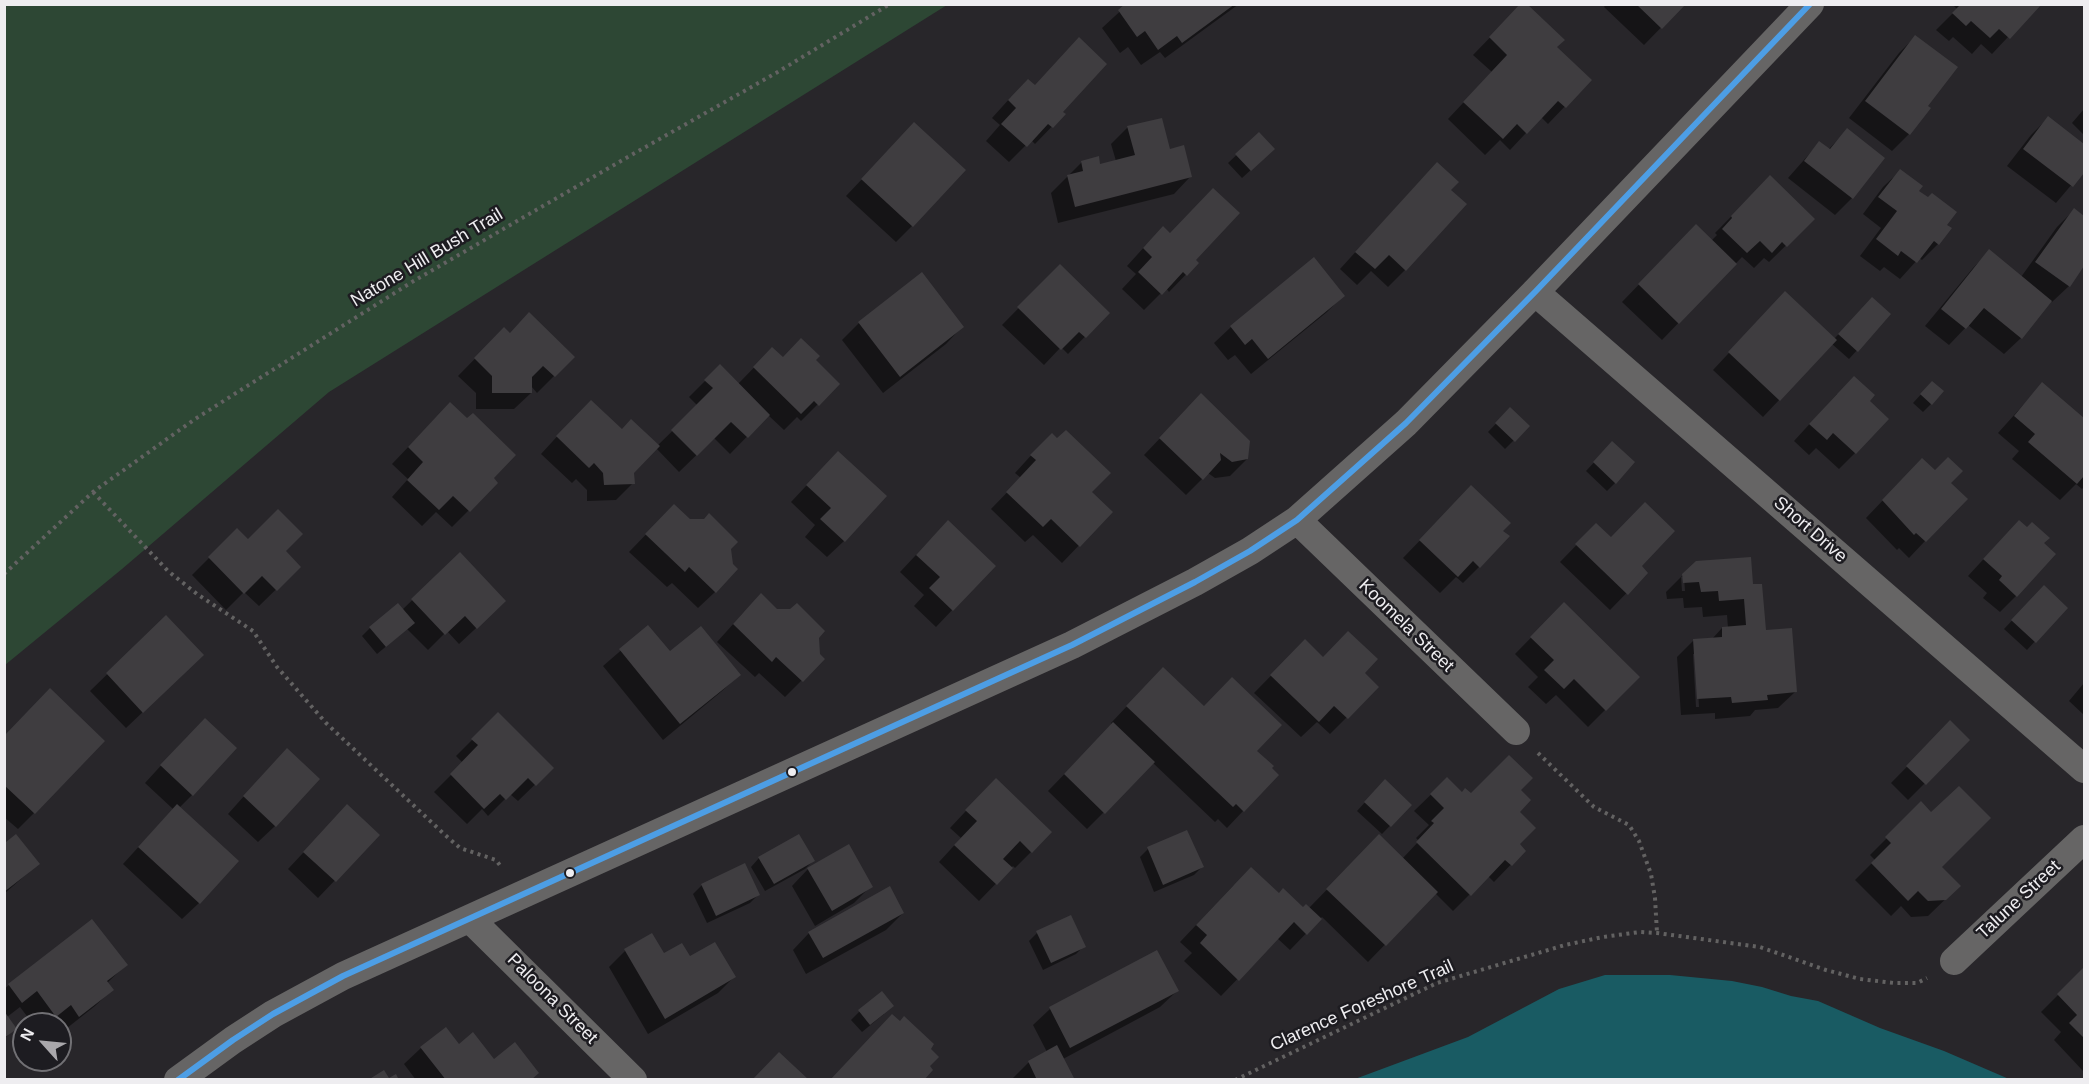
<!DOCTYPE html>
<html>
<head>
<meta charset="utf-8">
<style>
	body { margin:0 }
	#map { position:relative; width:2089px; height:1084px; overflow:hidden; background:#28262a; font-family:Helvetica,sans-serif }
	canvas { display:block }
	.frame { position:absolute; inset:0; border:6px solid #eeedf0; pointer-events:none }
	.north { position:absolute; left:12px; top:1012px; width:60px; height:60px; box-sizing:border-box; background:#1d1c21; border:2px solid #717074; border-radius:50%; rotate:297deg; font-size:16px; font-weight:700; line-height:24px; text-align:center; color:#eeedf0 }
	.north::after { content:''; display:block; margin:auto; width:21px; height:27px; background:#a9a7ab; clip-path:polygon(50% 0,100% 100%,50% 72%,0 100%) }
</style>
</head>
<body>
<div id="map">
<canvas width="2089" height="1084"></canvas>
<div class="frame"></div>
<div class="north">N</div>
</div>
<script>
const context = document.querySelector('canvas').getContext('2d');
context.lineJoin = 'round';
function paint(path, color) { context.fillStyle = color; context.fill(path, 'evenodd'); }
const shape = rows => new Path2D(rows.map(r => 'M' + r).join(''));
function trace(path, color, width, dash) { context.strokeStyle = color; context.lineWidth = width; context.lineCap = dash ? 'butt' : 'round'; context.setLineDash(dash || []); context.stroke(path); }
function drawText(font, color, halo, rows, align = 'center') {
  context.font = font + ' Helvetica,sans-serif'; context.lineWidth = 5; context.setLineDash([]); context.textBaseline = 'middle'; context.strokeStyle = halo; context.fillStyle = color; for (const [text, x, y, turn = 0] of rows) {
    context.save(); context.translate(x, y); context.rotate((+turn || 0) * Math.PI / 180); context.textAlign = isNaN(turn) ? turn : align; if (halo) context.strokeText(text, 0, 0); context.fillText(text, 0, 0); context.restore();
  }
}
const green = shape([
	[5,4,947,4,947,5,329,392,122,569,5,665]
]);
const water = shape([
	[1605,975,1670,975,1732,981,1762,987,1791,996,1818,1001,1880,1028,1944,1051,2009,1079,1355,1079,1468,1037,1559,989]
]);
const shadow = shape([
	[1128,4,1239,4,1165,58,1160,52,1141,65,1128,47,1120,53,1102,28],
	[1606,4,1684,4,1644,45,1604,7],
	[1952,4,2039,4,1992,54,1981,44,1972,54,1953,37,1949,41,1936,30,1957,9],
	[1507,20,1555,47,1590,80,1548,124,1541,117,1510,150,1500,140,1485,155,1448,119,1492,72,1473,55],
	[1915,37,1926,106,1929,108,1909,134,1892,151,1849,118,1899,53],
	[1011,97,1061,112,1064,114,1035,144,1031,140,1009,162,986,141,1000,125,992,118],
	[2084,109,2084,135,2072,123],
	[2048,118,2084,146,2084,170,2056,203,2007,166,2031,135],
	[1128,127,1169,151,1190,177,1174,194,1058,223,1051,193,1082,162,1099,166,1116,161,1111,144],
	[1847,130,1852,198,1835,215,1788,178,1819,143,1828,150],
	[1259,134,1265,157,1242,178,1228,163],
	[898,141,912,226,896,242,846,196],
	[1900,171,1945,225,1938,244,1922,260,1919,258,1900,279,1884,267,1880,271,1860,256,1881,228,1863,214,1883,187],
	[1770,177,1813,219,1769,262,1764,258,1754,268,1742,257,1662,340,1622,302,1679,243,1711,241,1717,235,1715,233],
	[1421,180,1405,270,1388,287,1371,271,1357,285,1340,269],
	[2074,210,2084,218,2084,263,2069,286,2052,302,2050,301,2021,338,2004,354,1968,325,1949,345,1925,326,1973,268,1989,251,2021,277,2057,227],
	[1146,245,1194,260,1197,263,1169,292,1166,288,1144,310,1122,289,1136,274,1127,266],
	[1314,259,1343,296,1327,312,1251,374,1235,355,1228,360,1214,343,1231,327],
	[1060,266,1108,313,1068,354,1061,347,1044,365,1002,325],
	[922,274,962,327,946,344,883,393,842,340,859,323],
	[1864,307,1889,315,1849,359,1832,344,1763,417,1713,370,1769,310,1834,339],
	[504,329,509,334,573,357,537,393,531,386,531,393,514,409,476,409,476,393,458,376],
	[772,349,783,359,814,360,818,404,801,421,797,417,784,430,768,415,730,454,714,438,679,472,656,448,633,472,633,483,616,500,587,501,587,490,576,479,572,483,541,454,574,418,622,431,657,446,698,406,689,397,720,366,738,384],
	[2042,384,2084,420,2084,487,2082,489,2076,484,2060,500,2012,459,2019,451,1998,433],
	[1924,391,1931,404,1923,412,1913,403],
	[1837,394,1868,401,1855,453,1839,469,1816,448,1809,455,1794,441],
	[1510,409,1528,426,1505,449,1488,432],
	[1185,412,1247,459,1230,476,1215,478,1208,473,1186,495,1144,455],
	[434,420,496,483,452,527,436,512,422,526,392,497,408,479,392,464],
	[1612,443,1615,483,1607,491,1586,471],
	[1035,451,1090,492,1111,512,1062,563,1033,535,1025,542,991,509,1021,478,1015,473],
	[822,469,844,541,827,557,805,537,815,525,791,502],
	[1935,472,1949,483,1925,541,1909,558,1899,548,1897,550,1866,518,1906,476],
	[1455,504,1501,531,1479,567,1463,583,1456,577,1440,593,1403,558],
	[689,520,730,548,715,592,698,608,672,583,667,587,629,552,657,523],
	[1596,525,1646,573,1610,610,1560,562],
	[237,530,248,541,284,551,299,567,259,606,244,592,226,610,192,575],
	[2003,538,2042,544,2016,596,2000,612,1983,598,1987,593,1968,576],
	[931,539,994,566,936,627,914,606,924,595,900,572],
	[460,554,488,617,459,644,447,631,428,650,407,629,377,654,362,636,370,628,402,610],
	[1697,562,1752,586,1764,632,1795,692,1778,708,1755,710,1750,716,1715,719,1715,713,1681,715,1677,657,1694,640,1712,639,1722,628,1728,628,1727,615,1703,617,1702,607,1684,608,1683,598,1667,599,1666,592,1681,577,1682,591,1685,591,1684,577,1681,577],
	[1693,654,1696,654,1699,707,1696,707],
	[2036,595,2065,608,2027,650,2004,629],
	[1564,604,1638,677,1588,727,1556,695,1546,704,1528,687,1538,677,1515,654],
	[777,610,817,638,818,654,823,659,785,697,759,673,755,677,717,642,744,612],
	[166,617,185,672,126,728,90,691],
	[648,627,669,653,739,675,722,691,663,740,603,666],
	[1305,641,1323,658,1363,674,1377,687,1330,734,1317,722,1301,737,1254,693],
	[2084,683,2084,715,2069,701],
	[1146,686,1204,708,1255,751,1277,775,1227,828,1218,819,1215,822,1153,763,1087,829,1048,791,1112,725,1111,723],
	[498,714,552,768,518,801,510,794,488,816,482,809,467,824,434,792,463,763,456,756],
	[1950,723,1968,740,1908,800,1891,783],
	[188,736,192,795,179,808,199,903,182,919,123,864,173,809,145,783],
	[4,738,34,813,18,829,4,817],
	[270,767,275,826,258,842,228,814],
	[1447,779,1462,793,1471,795,1519,790,1518,844,1524,851,1494,882,1488,876,1453,911,1435,893,1368,962,1322,917,1290,950,1277,938,1221,996,1184,961,1192,953,1180,942,1234,885,1278,895,1302,909,1309,908,1379,836,1402,859,1419,841,1416,838,1429,825,1414,811],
	[1377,789,1410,805,1382,834,1357,811],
	[979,797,1031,852,1015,868,1013,866,979,901,939,862,961,838,950,828],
	[1921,804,1940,867,1959,886,1928,916,1911,917,1901,906,1891,916,1855,880,1875,860,1870,855],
	[331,823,378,835,318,898,288,869],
	[4,842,38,864,4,894],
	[1148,849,1202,867,1194,875,1154,892,1140,857],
	[759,858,813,861,805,869,765,891,751,867],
	[745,865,758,895,750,903,707,923,693,894,702,885],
	[808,869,871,886,854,903,815,926,792,886],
	[903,913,886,930,806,974,793,950,809,933],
	[1037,933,1084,946,1076,954,1043,970,1029,941],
	[625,951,690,959,734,977,718,993,648,1034,609,967],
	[1156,952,1177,991,1160,1007,1063,1059,1074,1080,1012,1079,1028,1063,1047,1052,1033,1025,1050,1009],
	[126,965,107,983,112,990,95,1006,62,1032,60,1024,56,1024,54,1021,50,1024,33,1024,20,1007,7,1017,15,1029,4,1039,4,989,9,985],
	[2084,969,2084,1072,2054,1040,2061,1032,2041,1012],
	[859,1012,884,1014,862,1032,851,1020],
	[421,1048,494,1061,531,1080,416,1080,404,1064]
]);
const building = shape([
	[1125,4,1235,4,1182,43,1177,36,1158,50,1145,31,1137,37,1118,10],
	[1520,4,1527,4,1565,40,1557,47,1592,80,1566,108,1558,101,1527,134,1517,124,1503,139,1463,102,1507,55,1489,37],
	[1636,4,1686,4,1662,29],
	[1960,5,2041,5,2010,39,1999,29,1990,38,1971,21,1966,26,1952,13],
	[1915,35,1958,67,1928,106,1931,108,1910,135,1865,101],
	[1079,37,1107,64,1063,112,1066,114,1053,128,1048,124,1027,147,1001,124,1016,108,1008,100,1028,79,1035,85],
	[2048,116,2084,144,2084,173,2073,187,2023,149],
	[1162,118,1170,149,1184,145,1192,177,1075,207,1067,175,1083,171,1081,161,1099,156,1100,164,1135,155,1127,126],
	[914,122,966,170,913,227,861,179],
	[1847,128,1885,158,1853,199,1804,161,1819,141,1830,149],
	[1259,132,1275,149,1251,171,1235,154],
	[1437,162,1459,182,1451,190,1467,204,1406,271,1389,255,1375,269,1355,252],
	[1900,169,1923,186,1919,191,1928,197,1932,193,1957,212,1947,225,1952,228,1939,245,1934,241,1917,263,1901,251,1898,256,1876,239,1897,211,1878,197],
	[1770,175,1815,219,1787,247,1782,242,1772,253,1760,241,1747,253,1722,229,1732,218,1731,216],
	[1213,188,1240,213,1196,260,1199,263,1187,276,1183,272,1162,295,1138,272,1152,257,1143,248,1163,226,1170,233],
	[2074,208,2084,216,2084,266,2070,287,2035,262],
	[1696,224,1737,264,1679,324,1638,284],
	[1989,249,2052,301,2022,339,1984,308,1966,329,1941,309],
	[1314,257,1345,296,1268,359,1252,339,1245,345,1230,326],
	[1060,264,1110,313,1086,338,1079,332,1061,350,1017,307],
	[922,272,964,327,900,377,858,322],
	[1785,291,1837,340,1780,401,1728,352],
	[1872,297,1891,314,1858,352,1838,334],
	[529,312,575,357,555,377,543,366,532,377,532,393,492,393,492,376,474,358,504,327,510,333],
	[801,338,820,356,816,360,840,384,819,406,814,401,801,414,753,367,772,347,783,357],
	[720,364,770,415,748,438,731,422,697,456,671,430,713,388,704,380],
	[1854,376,1875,395,1870,401,1889,419,1856,454,1833,433,1827,440,1809,424],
	[1932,381,1944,391,1932,405,1920,394],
	[2042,382,2084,418,2084,476,2077,484,2028,442,2035,434,2014,416],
	[1201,393,1250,441,1248,459,1232,462,1220,453,1221,460,1203,480,1159,438],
	[591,400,622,429,631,419,660,446,634,473,635,484,604,485,603,473,594,463,589,468,556,436],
	[450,402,467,418,473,413,516,455,494,478,498,483,470,512,453,496,439,510,407,480,423,462,408,447],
	[1510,407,1530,426,1515,442,1495,423],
	[1066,430,1111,473,1092,492,1113,512,1080,547,1051,519,1043,527,1006,492,1036,460,1030,455,1052,433,1057,438],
	[1612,441,1635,462,1616,484,1593,462],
	[838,451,887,496,845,542,820,519,831,508,806,485],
	[1948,457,1963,471,1951,483,1968,499,1926,542,1916,533,1914,535,1882,500,1922,458,1935,470],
	[1471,485,1511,523,1503,531,1510,536,1480,568,1473,561,1458,577,1419,540],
	[1645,502,1675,531,1642,566,1648,573,1628,595,1575,544,1596,523,1611,537],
	[674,504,690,519,704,519,709,513,738,542,731,549,733,564,738,569,716,593,689,567,685,572,645,534],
	[278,509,303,534,286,551,301,567,277,591,262,576,244,594,208,557,237,528,248,539],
	[948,520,996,566,953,611,929,588,940,577,916,555],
	[2019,520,2027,527,2032,522,2050,538,2044,543,2056,554,2017,597,1999,580,2002,576,1983,559],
	[460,552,506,601,477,629,465,616,445,635,411,599],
	[1751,557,1753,584,1762,584,1766,630,1792,628,1797,692,1767,695,1768,700,1732,703,1731,697,1697,699,1693,639,1722,637,1722,627,1746,625,1744,599,1719,601,1718,591,1701,592,1699,582,1683,583,1682,574,1696,561],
	[2044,585,2068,608,2036,643,2011,620],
	[761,593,777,609,790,609,797,603,825,631,819,638,820,654,825,659,803,682,776,657,772,662,733,624],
	[1564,602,1640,677,1606,711,1574,679,1564,689,1544,670,1554,660,1530,637],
	[398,603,415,623,386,647,369,627],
	[166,615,204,655,143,713,106,673],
	[648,625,670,651,701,626,741,675,680,724,619,649],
	[1348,631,1378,659,1365,673,1379,687,1348,719,1334,706,1319,722,1270,675,1305,639,1323,657],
	[1163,667,1204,706,1232,677,1282,725,1257,751,1274,766,1272,768,1279,775,1244,812,1236,804,1233,807,1126,706],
	[50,688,105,741,35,814,4,785,4,736],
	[498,712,554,768,536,786,528,778,506,800,500,794,484,809,450,774,478,745,471,739],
	[205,718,237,748,193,796,160,765],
	[1950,720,1970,740,1926,785,1906,766],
	[1113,722,1155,762,1105,814,1064,774],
	[287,748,320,779,276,827,243,796],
	[1509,755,1533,778,1521,790,1531,800,1520,812,1536,828,1520,844,1526,851,1512,866,1505,860,1471,896,1416,842,1434,823,1431,821,1444,808,1430,794,1447,777,1462,792,1465,788,1471,793],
	[996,778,1052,832,1032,853,1020,841,1003,859,1013,868,997,885,954,845,977,821,965,810],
	[1385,779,1412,805,1391,827,1364,802],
	[1959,786,1991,818,1942,867,1961,886,1946,900,1928,901,1918,891,1908,901,1871,863,1891,843,1885,837,1921,801,1931,812],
	[177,804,239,861,200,904,138,847],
	[347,804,380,835,336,882,303,852],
	[1187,830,1204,867,1163,885,1147,847],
	[16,834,40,864,4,892,4,840,6,842],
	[799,834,815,861,774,884,758,857],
	[1379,834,1438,892,1386,946,1326,889],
	[849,844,873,887,832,911,807,868],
	[745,863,760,895,716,916,701,884],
	[1251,867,1279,893,1283,888,1303,907,1306,904,1322,919,1307,935,1294,922,1239,981,1200,943,1207,935,1196,925],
	[890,886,904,913,823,958,808,932],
	[1071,915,1086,947,1051,963,1036,931],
	[92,919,128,965,107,981,114,990,79,1017,71,1005,56,1017,37,991,22,1003,8,984],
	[652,933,664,953,682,943,690,956,715,942,736,977,665,1019,624,949],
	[1157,950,1179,991,1070,1048,1049,1007],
	[2084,967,2084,1038,2069,1023,2077,1015,2057,994],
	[882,991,894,1006,870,1025,858,1010],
	[4,1011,17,1029,4,1038],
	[892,1014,900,1021,904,1016,934,1044,931,1049,939,1057,930,1066,933,1070,924,1080,830,1080],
	[446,1027,459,1044,473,1032,494,1059,515,1042,539,1073,531,1080,446,1080,420,1047],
	[1057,1045,1075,1080,1037,1080,1028,1061],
	[779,1052,809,1080,752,1080],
	[384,1070,389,1078,396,1074,399,1080,368,1080]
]);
const path = shape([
	[93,492,168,571,197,594,253,631,277,667,326,723,444,834,460,848,496,860,502,868],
	[4,574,93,492,195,419,412,282,612,166,776,73,890,4],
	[1538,753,1594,807,1629,825,1639,841,1651,874,1655,898,1657,933],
	[1235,1080,1437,983,1565,945,1603,937,1640,932,1657,933,1760,947,1826,970,1860,979,1894,983,1917,983,1927,978]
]);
const minor = shape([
	[1535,292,2084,769],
	[1297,520,1516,731],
	[470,919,633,1080],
	[1954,961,2084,839],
	[178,1080,233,1040,273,1014,343,976,1072,645,1195,582,1250,551,1297,520,1406,423,1535,292,1810,4]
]);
const bus1 = shape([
	[178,1080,233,1040,273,1014,343,976,1072,645,1195,582,1250,551,1297,520,1406,423,1535,292,1810,4]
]);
const markers = [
	[792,772,5,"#eeedf0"],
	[570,873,5,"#eeedf0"]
];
const streetNames = [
	["Natone Hill Bush Trail",427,258,-31],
	["Short Drive",1810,530,41],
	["Koomela Street",1406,626,44],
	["Talune Street",2019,900,-43],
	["Paloona Street",552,999,45],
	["Clarence Foreshore Trail",1362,1006,-24]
];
paint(green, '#2d4734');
paint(water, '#195b63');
paint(shadow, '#0007');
paint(building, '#3f3d40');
trace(path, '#636262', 4, [3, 4.5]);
trace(minor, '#666565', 28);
trace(bus1, '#4d9ee5', 6);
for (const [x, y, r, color] of markers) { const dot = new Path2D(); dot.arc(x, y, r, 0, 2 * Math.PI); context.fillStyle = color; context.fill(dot); trace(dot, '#1d1c21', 2); }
drawText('18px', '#eeedf0', '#1d1c21', streetNames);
</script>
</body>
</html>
